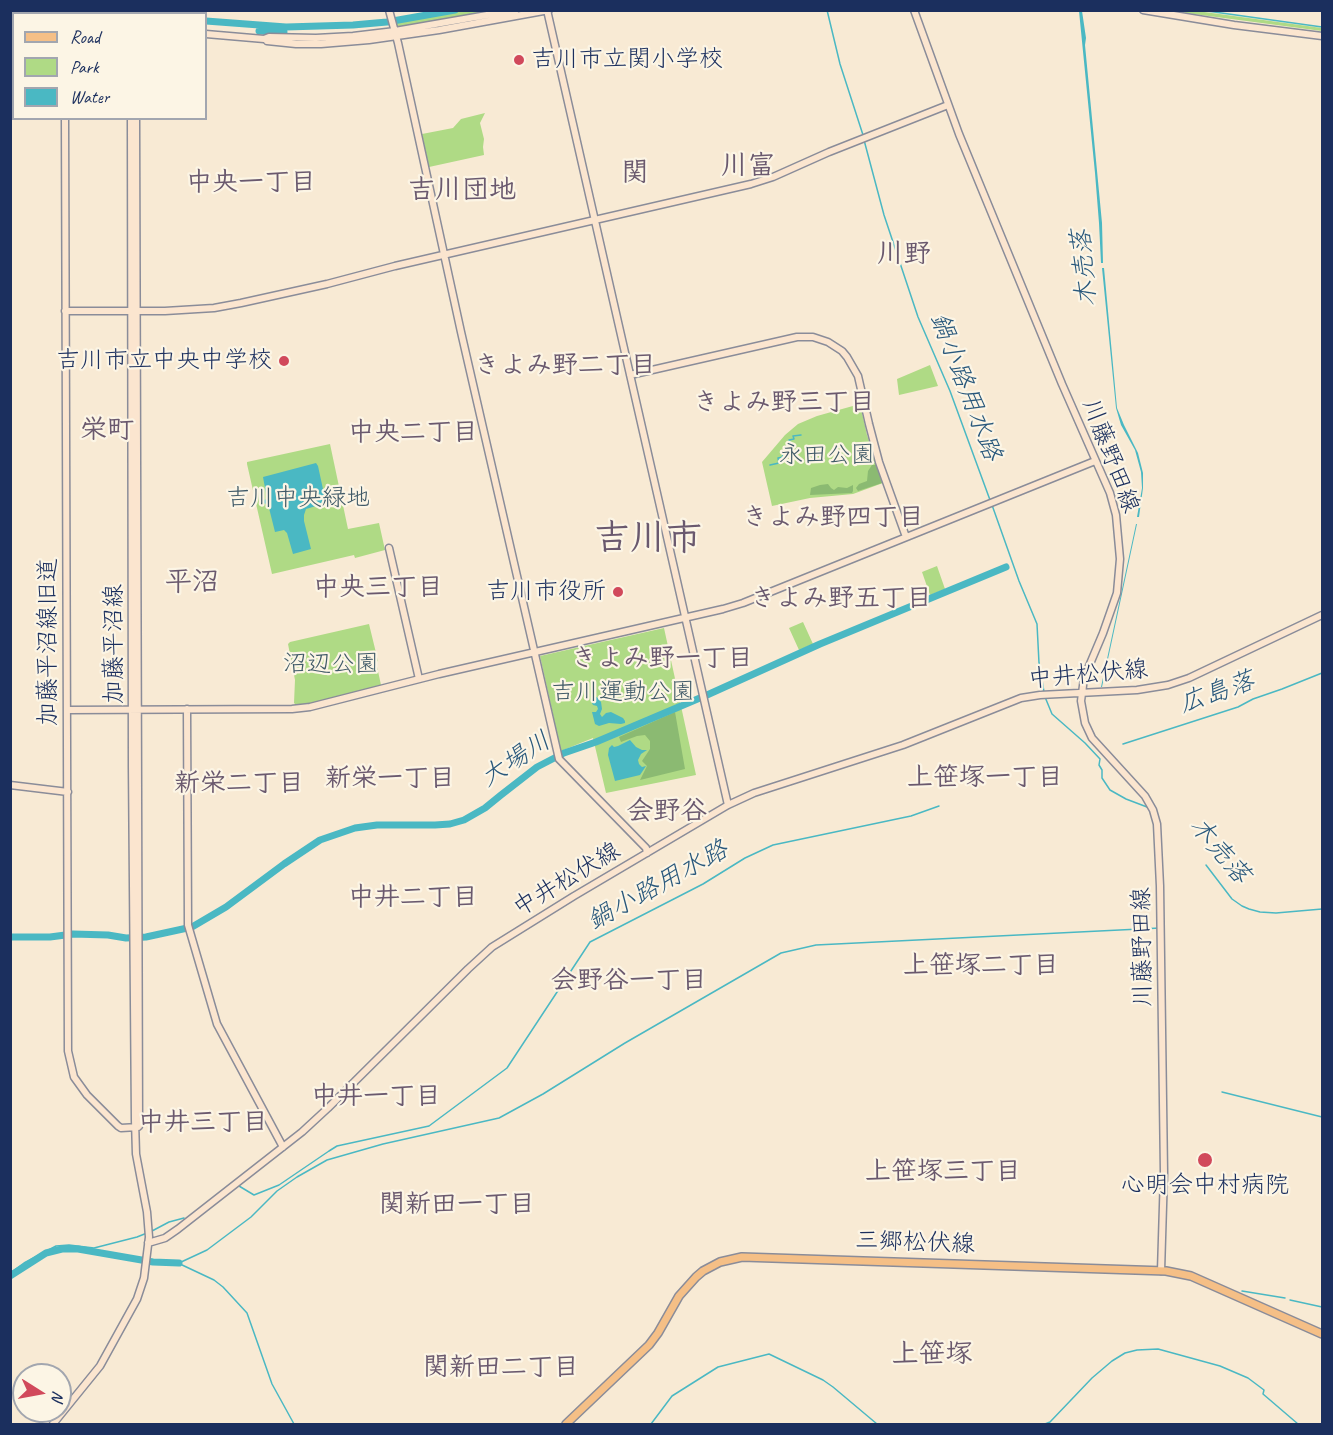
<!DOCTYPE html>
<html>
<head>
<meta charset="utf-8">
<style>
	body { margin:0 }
	#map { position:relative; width:1333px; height:1435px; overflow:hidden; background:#f8ead4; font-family:Caveat,sans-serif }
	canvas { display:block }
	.frame { position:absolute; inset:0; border:12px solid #1b2f5e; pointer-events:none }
	.legend { position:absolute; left:12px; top:12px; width:195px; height:108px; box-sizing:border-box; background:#fcf5e5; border:2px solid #a2a6af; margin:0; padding:8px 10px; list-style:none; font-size:18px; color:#1b2f5e }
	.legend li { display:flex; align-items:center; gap:12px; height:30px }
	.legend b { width:30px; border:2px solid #a2a6af }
	.north { position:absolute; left:12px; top:1363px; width:60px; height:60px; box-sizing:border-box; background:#fcf5e5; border:2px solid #a2a6af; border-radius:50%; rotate:101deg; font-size:16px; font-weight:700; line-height:24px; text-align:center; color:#1b2f5e }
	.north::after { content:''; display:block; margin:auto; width:21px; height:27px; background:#d1495b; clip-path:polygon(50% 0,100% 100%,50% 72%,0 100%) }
</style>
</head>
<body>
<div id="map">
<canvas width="1333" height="1435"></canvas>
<div class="frame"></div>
<ul class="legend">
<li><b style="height:8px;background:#f5bf86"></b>Road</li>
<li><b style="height:16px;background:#afda85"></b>Park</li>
<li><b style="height:16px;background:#4ab8c3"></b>Water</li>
</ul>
<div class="north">N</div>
</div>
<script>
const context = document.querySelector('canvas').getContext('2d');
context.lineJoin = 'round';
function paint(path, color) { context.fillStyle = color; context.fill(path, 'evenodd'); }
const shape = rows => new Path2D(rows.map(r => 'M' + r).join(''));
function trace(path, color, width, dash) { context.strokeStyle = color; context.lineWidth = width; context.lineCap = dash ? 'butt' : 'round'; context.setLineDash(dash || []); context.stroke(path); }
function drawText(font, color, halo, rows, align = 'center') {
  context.font = font + ' Caveat,"Klee One",sans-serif'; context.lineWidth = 4.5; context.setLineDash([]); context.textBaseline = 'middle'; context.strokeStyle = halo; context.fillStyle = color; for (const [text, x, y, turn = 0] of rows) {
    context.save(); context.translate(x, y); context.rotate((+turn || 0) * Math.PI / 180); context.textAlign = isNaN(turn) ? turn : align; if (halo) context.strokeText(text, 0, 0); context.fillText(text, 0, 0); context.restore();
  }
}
const green = shape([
	[444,11,500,11,397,28,394,19],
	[1171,11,1197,11,1322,28,1322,31],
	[485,113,480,123,484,139,483,147,484,155,429,167,422,134,453,128,461,119],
	[930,365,938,386,899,395,897,379],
	[860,404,867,435,883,483,853,494,810,498,772,506,762,462,785,435,798,424,817,416],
	[330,444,348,529,379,523,385,550,355,558,354,555,272,574,247,464,247,462],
	[937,566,945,589,930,595,922,572],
	[803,622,813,644,799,650,789,628],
	[369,624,378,661,376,662,381,685,313,703,296,705,294,703,295,680,288,644,290,642],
	[664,628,696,775,606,793,593,738,561,751,540,656]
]);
const forest = shape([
	[872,465,876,465,882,483,858,491,856,488,859,484,867,481,868,471],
	[828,484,831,488,834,490,838,487,847,488,853,485,853,491,852,493,810,495,811,488,820,485],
	[675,712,685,769,640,780,647,766,642,761,650,749,650,741,645,735,637,736,621,742,619,737]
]);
const water = shape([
	[1079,11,1082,11,1086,38,1085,45,1102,223,1103,263,1101,263,1099,223,1095,173],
	[1102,268,1104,268,1117,408,1124,425,1138,453,1143,473,1143,488,1139,517,1137,517,1142,488,1141,472,1135,450,1121,425,1116,408],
	[316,463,318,466,326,503,306,509,304,515,304,521,311,549,293,554,287,533,284,530,275,532,268,504,261,503,260,501,267,499,263,477],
	[1136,524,1137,524,1102,687,1101,687],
	[595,697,597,697,601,702,602,709,600,714,602,717,606,713,611,712,623,718,625,721,625,723,621,724,609,723,599,726,595,724,592,712,596,712,598,709,597,706,593,705,592,703],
	[630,740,636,747,642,750,647,750,641,754,638,760,639,764,642,767,646,766,640,775,615,781,608,755,609,748,612,745,614,747,618,746]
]);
const stream = shape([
	[827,10,840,64,863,135],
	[1200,10,1322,27],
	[864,140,884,215,918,317,950,391,990,500],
	[770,465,779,463,778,458,783,457,782,452,787,451,786,446,790,445,789,440,794,439,793,436,801,435],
	[992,505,1019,581,1037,624,1039,663,1044,692],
	[1045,697,1052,714,1085,743,1100,759,1099,765,1102,770,1102,778,1110,790,1126,799,1147,807],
	[1123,744,1238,707,1253,699,1282,689,1322,673],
	[1206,865,1232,899,1242,906,1249,909,1260,912,1276,913,1322,909],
	[1222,1092,1322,1117],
	[239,1186,254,1195,279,1185,329,1151,337,1146,429,1126,507,1068,590,942,703,884,745,858,773,845,911,816,939,806],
	[152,1231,169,1222,184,1218],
	[179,1263,207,1250,251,1217,277,1191,297,1177,327,1160,383,1144,499,1118,543,1094,625,1043,781,953,816,945,1160,928],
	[180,1264,214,1280,223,1287,247,1313,272,1384,294,1424],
	[10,1273,24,1263,56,1246,69,1245,94,1248,137,1237,147,1233],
	[1242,1291,1285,1298],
	[1290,1300,1322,1307],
	[651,1424,672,1396,718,1367,769,1354,823,1380,833,1387,877,1424],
	[1045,1424,1050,1422,1092,1378,1112,1361,1125,1353,1137,1350,1158,1349,1220,1366,1248,1378,1264,1390,1263,1394,1298,1424]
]);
const river = shape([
	[53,10,79,14],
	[106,10,135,14],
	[206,21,286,27,353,25,387,22,455,10],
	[259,31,284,32],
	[10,937,50,937,73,934,108,935,126,938,146,937,192,927,226,907,284,864,320,840,355,828,377,825,435,825,450,824,464,820,485,808,501,795,537,767,564,753,596,742,707,695,820,644,1006,567],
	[10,1276,46,1253,62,1249,78,1249,153,1262,179,1263]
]);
const secondary = shape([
	[389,10,398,43,461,332,559,759,646,848,647,853],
	[547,10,728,805],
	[914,10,959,134,1062,384,1110,493,1116,515,1120,559,1117,593,1103,633,1084,678,1081,701,1085,723,1092,738,1145,796,1153,810,1157,824,1160,886,1164,1173,1161,1271],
	[1143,10,1234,25,1322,36],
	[65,14,65,10],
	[206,34,264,39,269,37,316,38,353,36,395,31,516,10],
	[267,41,296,44,321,44,369,40,439,30,549,10],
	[65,118,68,1051,74,1077,87,1095,118,1126,121,1128,138,1127],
	[136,118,139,1126],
	[65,311,165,311,214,308,241,303,327,284,395,266,751,184,773,177,829,152,948,105],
	[630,375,797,337,813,337,828,342,842,351,847,357,858,376,869,424,879,462,906,537],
	[389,548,419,679],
	[187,709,188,925,217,1024,283,1147],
	[67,710,292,709,310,707,439,674,723,609,743,603,1095,461],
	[10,785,68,792],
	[148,1243,165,1238,178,1229,302,1132,328,1108,468,969,492,947,574,896,728,805,754,793,903,745,1021,698,1040,695,1137,690,1168,685,1189,678,1322,615],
	[53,1424,100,1366,137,1299,144,1278,149,1237,147,1212,136,1154,135,1120,132,766,131,118]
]);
const primary = shape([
	[133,10,133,14],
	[10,11,36,14],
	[138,14,138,10],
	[10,16,14,16],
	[566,1424,649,1345,658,1333,679,1296,696,1277,703,1271,720,1262,742,1257,1166,1271,1191,1276,1322,1334]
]);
const markers = [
	[519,60,6,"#d1495b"],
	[284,361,6,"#d1495b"],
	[618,592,6,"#d1495b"],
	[1205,1160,8,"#d1495b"]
];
const poiNames = [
	["吉川市立関小学校",531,60,"left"],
	["吉川市立中央中学校",272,361],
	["吉川市役所",606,592],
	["心明会中村病院",1205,1186,"center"]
];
const parkNames = [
	["永田公園",827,456],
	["吉川中央緑地",298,499],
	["沼辺公園",331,665],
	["吉川運動公園",623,693]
];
const streetNames = [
	["川藤野田線",1110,456,69],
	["加藤平沼線旧道",49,642,-90],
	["加藤平沼線",115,644,-90],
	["中井松伏線",1088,675,-5],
	["中井松伏線",567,880,-31],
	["川藤野田線",1143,947,-91],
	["三郷松伏線",915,1243,2]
];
const neighbourhoodNames = [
	["中央一丁目",251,183],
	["きよみ野二丁目",565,366],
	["きよみ野三丁目",784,403],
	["中央二丁目",413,433],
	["きよみ野四丁目",833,518],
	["中央三丁目",378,588],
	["きよみ野五丁目",841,599],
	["きよみ野一丁目",662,659],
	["上笹塚一丁目",985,778],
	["新栄一丁目",390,779],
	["新栄二丁目",239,784],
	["中井二丁目",413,898],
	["上笹塚二丁目",981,966],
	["会野谷一丁目",629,981],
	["中井一丁目",376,1097],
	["中井三丁目",203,1123],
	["上笹塚三丁目",943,1172],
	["関新田一丁目",457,1205],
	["関新田二丁目",501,1368]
];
const waterNames = [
	["木売落",1085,268,-95],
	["鍋小路用水路",965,387,69],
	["広島落",1217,693,-19],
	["大場川",516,760,-33],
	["木売落",1219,851,50],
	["鍋小路用水路",658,886,-29]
];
const quarterNames = [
	["川富",748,167],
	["関",635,174],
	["吉川団地",462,191],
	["川野",904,255],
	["栄町",107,431],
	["平沼",192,583],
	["会野谷",667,812],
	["上笹塚",932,1355]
];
const townNames = [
	["吉川市",648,540]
];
paint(green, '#afda85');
paint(forest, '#8bba72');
paint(water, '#4ab8c3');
trace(stream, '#4ab8c3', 1.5);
trace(river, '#4ab8c3', 7);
trace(secondary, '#8a8c99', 9);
trace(primary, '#8a8c99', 10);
trace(secondary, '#fbe5cf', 6);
trace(primary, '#f5bf86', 7);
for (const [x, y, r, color] of markers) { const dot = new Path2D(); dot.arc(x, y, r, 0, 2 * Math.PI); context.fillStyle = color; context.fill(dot); trace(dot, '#fcf5e5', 2); }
drawText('24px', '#1b2f5e', '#fcf5e5', poiNames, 'right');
drawText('24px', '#405a68', '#fcf5e5', parkNames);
drawText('24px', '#1b2f5e', '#fcf5e5', streetNames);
drawText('bold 26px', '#6a596e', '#fcf5e5', neighbourhoodNames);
drawText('italic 26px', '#29587c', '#fcf5e5', waterNames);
drawText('bold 27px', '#6a596e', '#fcf5e5', quarterNames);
drawText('bold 36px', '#6a596e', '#fcf5e5', townNames);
</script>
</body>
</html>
